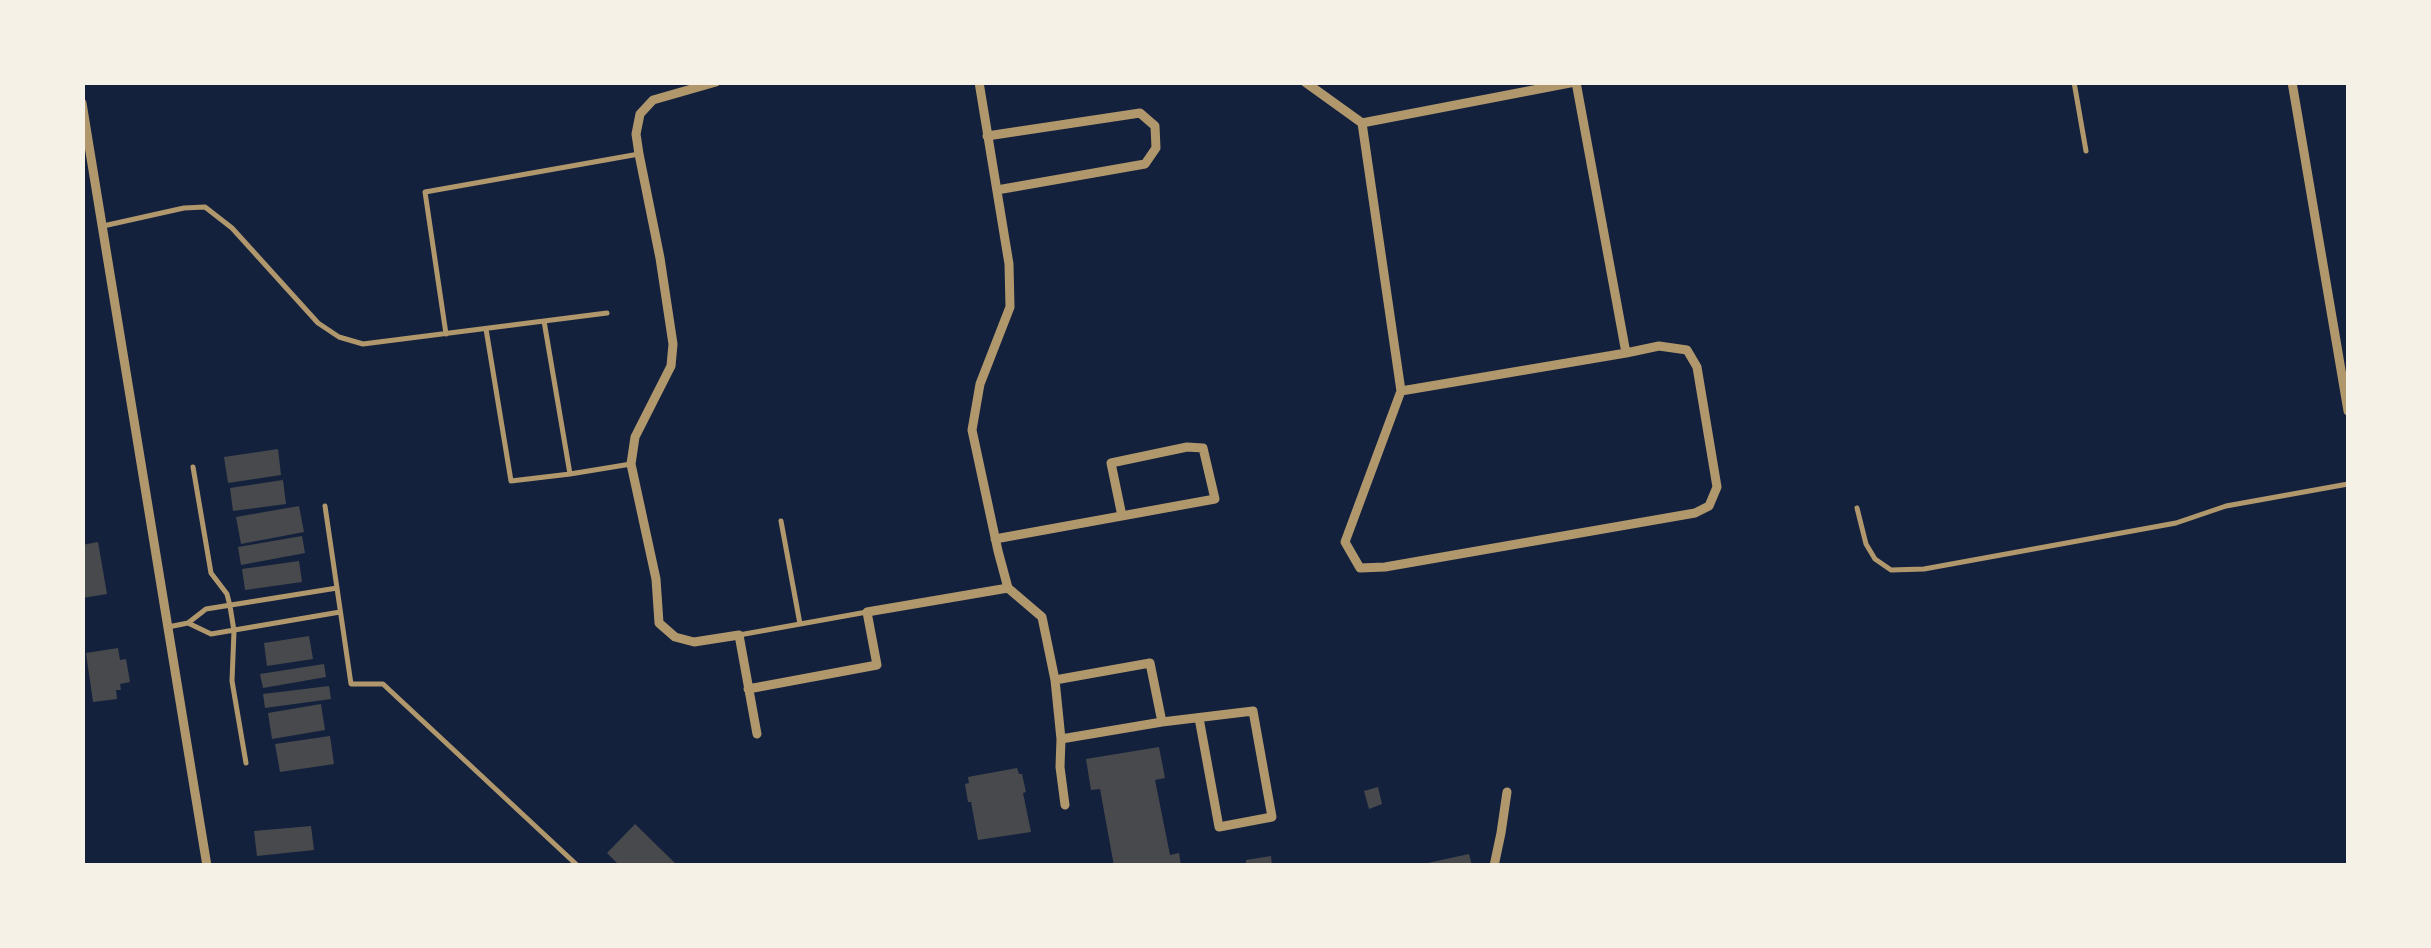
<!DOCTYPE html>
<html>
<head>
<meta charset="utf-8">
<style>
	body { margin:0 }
	#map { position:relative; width:2431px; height:948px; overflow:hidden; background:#14213d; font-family:Lato,sans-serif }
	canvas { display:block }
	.frame { position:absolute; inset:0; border:85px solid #f6f1e7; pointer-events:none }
</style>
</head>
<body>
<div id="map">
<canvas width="2431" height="948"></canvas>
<div class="frame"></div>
</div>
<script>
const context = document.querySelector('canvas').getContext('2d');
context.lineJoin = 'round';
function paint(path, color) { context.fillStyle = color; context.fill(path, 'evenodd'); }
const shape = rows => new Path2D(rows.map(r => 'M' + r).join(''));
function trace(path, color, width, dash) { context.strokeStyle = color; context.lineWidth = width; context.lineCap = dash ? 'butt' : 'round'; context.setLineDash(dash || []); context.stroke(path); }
const building = shape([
	[278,449,281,475,228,483,224,457],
	[283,480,286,504,233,511,230,488],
	[299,506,304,532,241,544,236,517],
	[302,536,305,553,241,565,238,547],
	[98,542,107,594,82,598,82,545],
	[299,561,302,582,245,590,242,569],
	[309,636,313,659,267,666,264,643],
	[118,648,120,660,126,659,130,682,120,684,121,690,116,690,117,699,93,702,86,653],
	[324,664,326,677,263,688,260,674],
	[329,686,331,699,265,708,263,694],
	[321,704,325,730,272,739,268,713],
	[330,736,334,764,280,772,275,744],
	[1159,747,1165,778,1155,780,1170,855,1179,853,1181,866,1114,866,1100,789,1091,790,1086,759],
	[1017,768,1019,774,1022,774,1026,792,1023,793,1031,832,978,840,971,802,968,802,965,784,969,783,968,777],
	[1378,787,1382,804,1369,809,1364,791],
	[635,824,678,866,620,866,607,853],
	[311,826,314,850,257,856,254,831],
	[1469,854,1472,866,1423,866,1423,864],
	[1271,856,1272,866,1246,866,1246,860]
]);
const service = shape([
	[2074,82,2086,151],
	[103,226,184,208,205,207,232,228,318,323,339,337,363,344,607,313],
	[544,321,570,474,631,464],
	[486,329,511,481,570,474],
	[446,334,425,192,639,154],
	[193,467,211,573,227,594,230,606,234,631,232,681,246,763],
	[325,506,351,684,383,684,578,866],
	[1857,508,1866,544,1875,559,1891,570,1924,569,2176,523,2226,506,2348,484],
	[781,521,800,624],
	[188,623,211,634,340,612],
	[168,627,188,623,206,609,337,588],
	[739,635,867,612]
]);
const minor = shape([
	[716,82,653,100,640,114,636,134,639,154,660,258,673,344,671,366,635,437,631,464,656,579,659,623,675,637,694,642,739,635,757,734],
	[979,82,1009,264,1010,307,980,384,972,430,998,551,1008,588],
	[1305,82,1362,123,1401,391,1345,542,1360,568,1385,567,1695,513,1709,506,1717,487,1697,367,1687,350,1659,346,1626,353,1576,82],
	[2292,82,2348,411],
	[82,103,207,866],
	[1362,123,1575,82],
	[987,136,1140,113,1155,126,1156,148,1145,164,997,190],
	[1401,391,1626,353],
	[995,539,1215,499,1203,448,1187,447,1111,463,1122,516],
	[1055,680,1150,663,1162,722,1061,739],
	[748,689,877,665,867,612,1008,588,1042,617,1055,680,1061,739,1060,767,1065,805],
	[1162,722,1253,711,1272,817,1219,827,1199,718],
	[1494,866,1501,833,1507,792]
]);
paint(building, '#48494c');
trace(service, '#b1986c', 5);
trace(minor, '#b1986c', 9);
</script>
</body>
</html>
